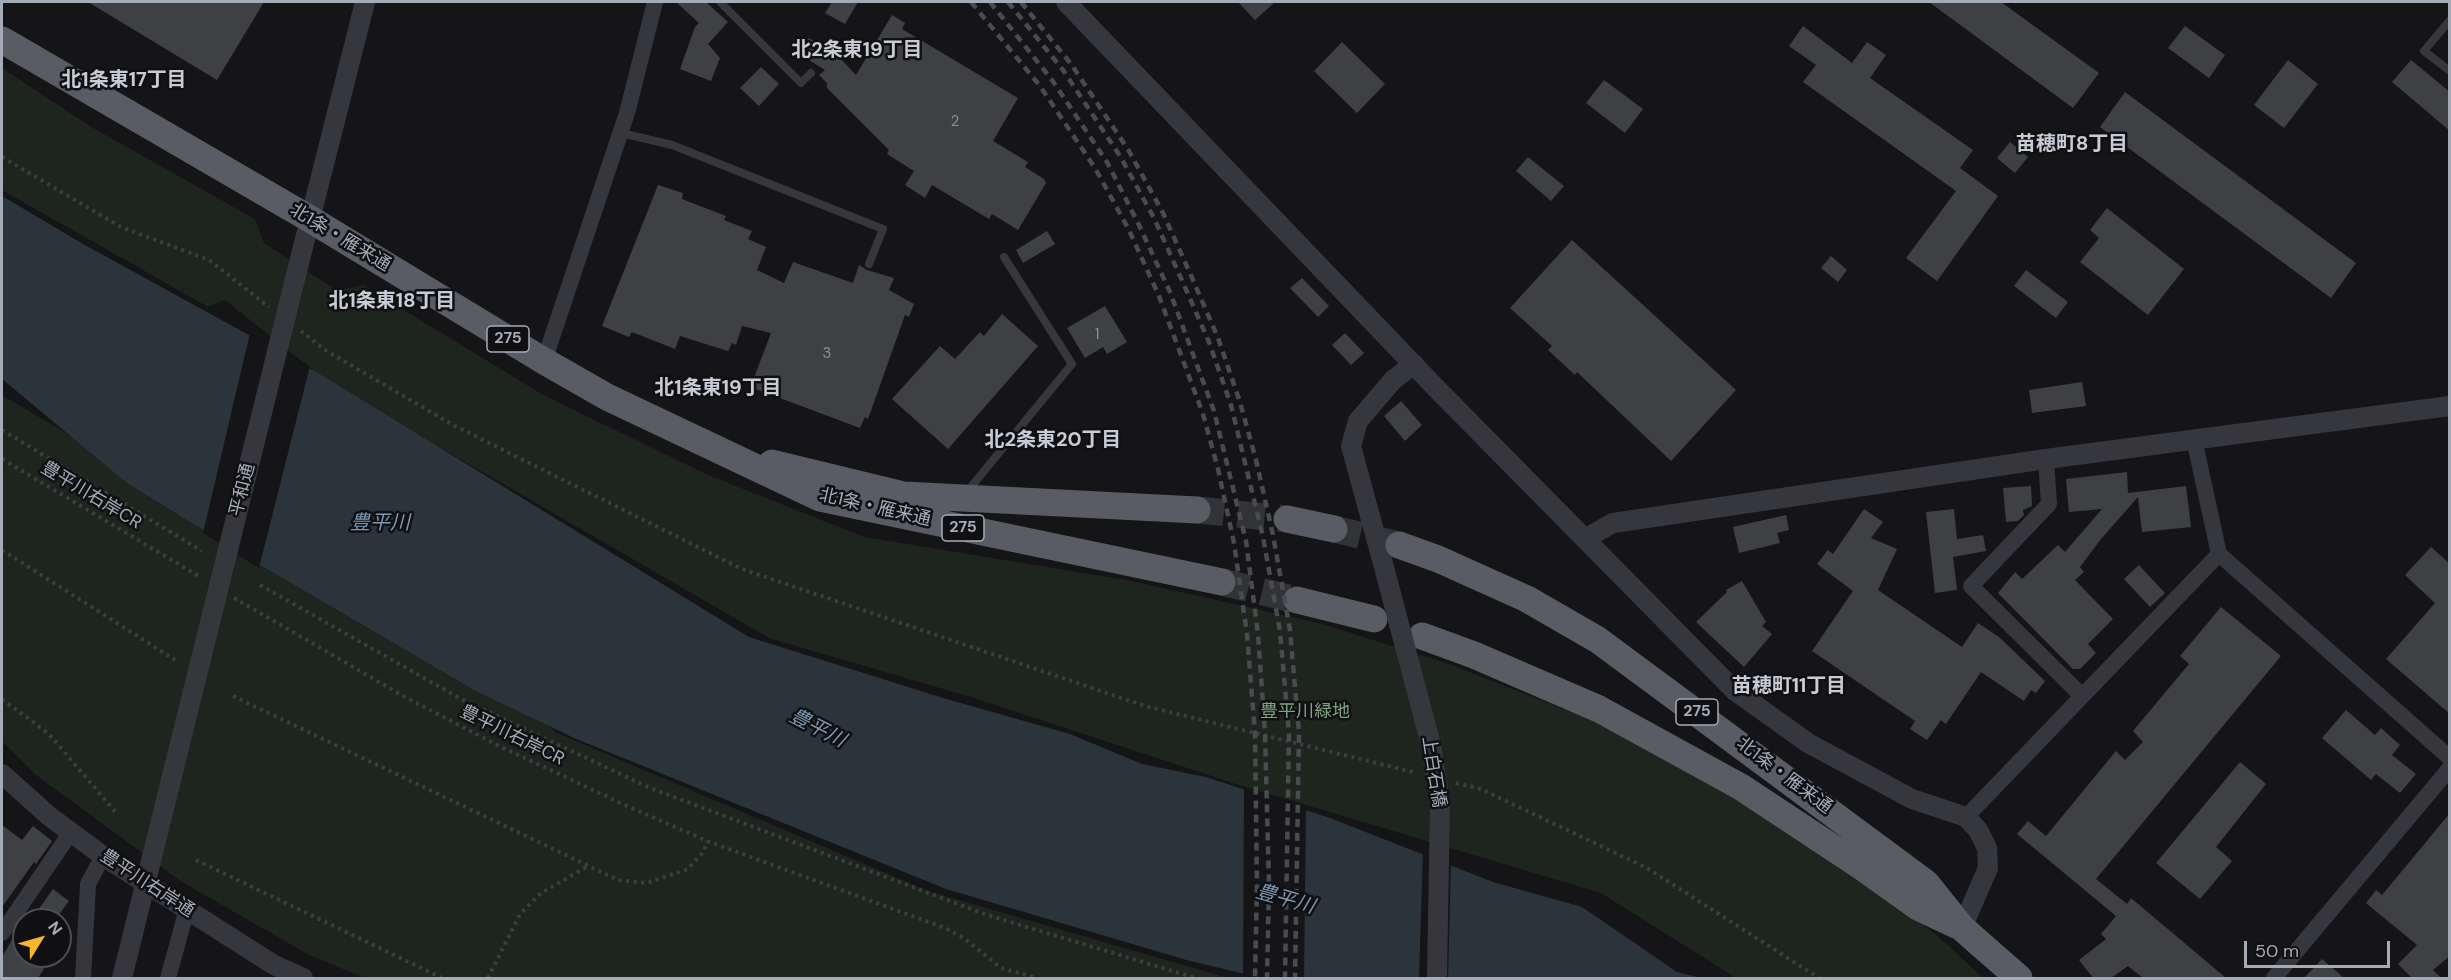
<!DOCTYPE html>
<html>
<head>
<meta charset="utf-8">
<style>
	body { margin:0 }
	#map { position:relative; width:2451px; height:980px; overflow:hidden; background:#151517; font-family:"DM Sans",sans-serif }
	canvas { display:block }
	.frame { position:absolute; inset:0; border:3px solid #a6abb8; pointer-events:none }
	.north { position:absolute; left:12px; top:908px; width:60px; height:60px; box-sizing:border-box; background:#101012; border:2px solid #4c4e54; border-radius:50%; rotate:53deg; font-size:16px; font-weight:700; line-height:24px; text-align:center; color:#a6abb8 }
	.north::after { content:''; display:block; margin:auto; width:21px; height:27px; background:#f8b72c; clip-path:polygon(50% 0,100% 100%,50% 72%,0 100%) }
	.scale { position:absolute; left:2244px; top:941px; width:146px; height:27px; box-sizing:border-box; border:3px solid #a6abb8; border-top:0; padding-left:8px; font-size:18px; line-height:21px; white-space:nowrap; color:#a6abb8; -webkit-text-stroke:4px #101012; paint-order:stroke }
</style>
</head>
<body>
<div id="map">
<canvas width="2451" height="980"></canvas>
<div class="frame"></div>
<div class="north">N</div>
<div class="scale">50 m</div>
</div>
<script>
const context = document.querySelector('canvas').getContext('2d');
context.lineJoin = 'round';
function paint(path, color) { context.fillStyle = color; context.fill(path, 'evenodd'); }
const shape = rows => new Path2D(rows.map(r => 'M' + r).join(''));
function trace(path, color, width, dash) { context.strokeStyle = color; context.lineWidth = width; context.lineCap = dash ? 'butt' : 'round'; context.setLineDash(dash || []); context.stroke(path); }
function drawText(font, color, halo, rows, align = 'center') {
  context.font = font + ' "DM Sans","Noto Sans JP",sans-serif'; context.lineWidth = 5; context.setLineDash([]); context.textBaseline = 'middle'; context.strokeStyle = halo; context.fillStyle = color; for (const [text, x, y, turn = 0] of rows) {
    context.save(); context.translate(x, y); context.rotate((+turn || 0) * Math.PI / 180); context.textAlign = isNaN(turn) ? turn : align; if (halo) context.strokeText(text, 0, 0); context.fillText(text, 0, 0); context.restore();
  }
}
const green = shape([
	[2,68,93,128,255,219,264,243,338,291,363,285,545,396,708,475,864,537,1127,580,1319,623,1449,664,1657,746,1788,814,1947,944,1983,978,1736,978,1601,893,1236,784,974,698,769,638,329,383,225,300,208,307,2,190],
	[2,395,93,449,434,637,557,733,928,891,1228,978,365,978,309,955,182,882,36,775,2,741]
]);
const water = shape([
	[2,196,83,244,318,373,749,637,943,698,1070,734,1142,764,1206,777,1330,818,1493,882,1582,907,1677,972,1701,978,1262,978,1190,961,946,889,574,738,476,691,262,566,127,483,2,379]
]);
const pier = shape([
	[250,333,310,366,259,568,203,533],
	[1244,787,1306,807,1304,978,1243,977],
	[1423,851,1451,862,1448,978,1419,978]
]);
const building = shape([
	[88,2,264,2,217,80],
	[676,2,706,2,728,22,708,44,720,58,711,81,680,69,695,27,699,23],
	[832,2,858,2,845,24,825,13],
	[1238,2,1275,2,1255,20],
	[1929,2,2001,2,2099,73,2073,108],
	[892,15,905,23,902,29,1018,98,993,141,1028,162,1025,167,1044,179,1046,183,1018,230,992,214,989,219,932,185,925,198,905,185,914,171,887,154,889,150,827,88,827,83,819,75,825,70,799,54,809,38,839,57,856,75],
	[1803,26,1852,63,1867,42,1886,55,1870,78,1973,150,1960,168,1998,196,1937,281,1906,258,1956,191,1803,82,1816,65,1789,46],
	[2185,26,2225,55,2209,78,2168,48],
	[1342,42,1385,84,1357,113,1314,71],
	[2288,60,2318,84,2284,128,2254,105],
	[2411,60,2450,92,2450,131,2392,82],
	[761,67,779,84,759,106,740,88],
	[1604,80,1643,109,1625,133,1586,103],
	[2125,92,2356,263,2331,298,2100,127],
	[2010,142,2028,157,2015,173,1997,158],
	[1528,157,1564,186,1551,201,1516,171],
	[658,185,683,193,682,199,726,216,724,220,752,231,748,239,766,247,757,270,784,283,793,262,853,283,859,265,867,270,894,278,889,290,914,304,909,317,905,315,868,419,865,417,860,428,753,388,758,378,755,375,771,333,742,326,736,345,732,343,728,351,680,336,675,349,632,332,629,337,602,326],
	[2107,208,2184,269,2148,315,2080,262,2099,238,2090,230],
	[1047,231,1055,244,1023,263,1016,250],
	[1572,240,1736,390,1671,461,1577,372,1575,375,1548,350,1552,346,1510,308],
	[1831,256,1847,270,1838,282,1821,268],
	[2026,270,2068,302,2056,318,2014,286],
	[1302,278,1329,306,1318,317,1290,288],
	[1105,306,1127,342,1107,354,1103,347,1085,358,1067,328],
	[1002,314,1038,346,948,449,892,399,940,346,955,359,980,332,984,336],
	[1345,333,1364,353,1351,365,1332,345],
	[2082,382,2086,406,2032,413,2029,390],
	[1401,401,1422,425,1405,441,1384,416],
	[2127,472,2128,493,2186,486,2191,527,2142,532,2138,497,2101,539,2080,567,2084,572,2075,580,2113,619,2088,644,2096,653,2080,669,2073,669,1998,593,2015,572,2022,579,2058,545,2065,552,2102,509,2069,512,2066,479],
	[2031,486,2032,506,2023,510,2024,515,2018,521,2006,522,2003,488],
	[1864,509,1883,522,1871,538,1897,549,1878,590,1962,647,1978,623,1999,637,2045,681,2036,693,2031,690,2024,701,1981,672,1946,724,1941,720,1927,740,1910,729,1915,721,1812,651,1853,591,1817,564,1828,550,1833,554],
	[1954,509,1957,539,1983,535,1986,551,1953,557,1957,590,1935,593,1926,512],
	[1786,515,1789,530,1777,533,1780,543,1739,553,1733,527],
	[2431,547,2450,564,2450,714,2386,659,2435,603,2405,575],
	[2139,565,2165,593,2150,607,2124,579],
	[1742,581,1766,622,1762,626,1772,634,1744,667,1696,622,1727,592,1726,590],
	[2221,607,2281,656,2096,879,2127,904,2131,898,2226,978,2143,978,2128,966,2111,978,2093,978,2079,960,2106,939,2101,934,2116,916,2017,834,2028,821,2046,836,2116,751,2125,760,2143,742,2133,731,2189,664,2180,656],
	[2346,710,2375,735,2381,728,2400,745,2392,755,2416,774,2400,793,2376,774,2371,780,2322,738],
	[2240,762,2266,784,2216,847,2232,861,2200,899,2156,863],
	[2450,813,2450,956,2433,970,2441,978,2412,978,2398,964,2417,945,2366,903,2376,890,2382,895],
	[2,825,22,840,33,826,52,841,36,864,34,862,2,907],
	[53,889,69,901,55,920,38,910],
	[24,919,24,956,52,956,38,978,2,978,2,957],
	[2322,959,2344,978,2304,978]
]);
const trunkTunnel = shape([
	[1197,510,1287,519],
	[1334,529,1399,545],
	[1222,582,1297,600]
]);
const path = shape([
	[2,157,121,227,209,260,269,307],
	[301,331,325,350,453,425,742,569,1145,706,1417,773],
	[2,430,202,551],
	[2,459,202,578],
	[2,550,175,660],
	[260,585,461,699,650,788,987,915,1196,978],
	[234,598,405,697,497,745,627,806,707,841,945,928,964,938,1001,968,1037,978],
	[233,696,618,880,647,883,688,869,704,851,707,841],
	[2,699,49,734,118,815],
	[1456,783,1481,789,1647,868,1819,978],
	[196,860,442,978],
	[488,978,520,914,541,893,588,866]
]);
const service = shape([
	[720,2,801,83,811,73],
	[2450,20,2424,51,2450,71],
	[621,133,672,145,883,229,869,264],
	[966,493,1072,364,1004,257]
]);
const minor = shape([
	[544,361,627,113,655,2],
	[2194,439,2219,554,2450,758],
	[2046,459,2049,504,1971,586,2082,696],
	[1966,817,2219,554],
	[2,933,71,832],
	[83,978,88,884,103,856],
	[168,978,187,909],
	[2274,978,2450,768]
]);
const tertiary = shape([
	[1066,2,1436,388,1734,690,1808,743,1912,799,1966,817,1978,830,1987,848,1988,868,1962,928],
	[298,267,365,2],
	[1586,538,1613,523,2046,459,2450,406],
	[1385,571,1351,446,1358,421,1393,380,1414,364],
	[2,774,49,816,103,856,274,965,303,978]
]);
const trunk = shape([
	[2,40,310,219,544,361,607,397,820,498,1222,582],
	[772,463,904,495,1197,510],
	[1287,519,1334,529],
	[1399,545,1438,559,1527,599,1598,640,1926,883,1962,928,2019,978],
	[1297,600,1374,619],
	[1422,636,1474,655,1599,709,1741,787,1862,867,1918,907,1956,925]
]);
const rail = shape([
	[971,2,1040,86,1095,168,1128,228,1159,296,1203,414,1218,469,1234,543,1247,634,1255,734,1257,885,1255,978],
	[990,2,1052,80,1107,162,1139,225,1170,292,1214,411,1246,541,1258,634,1265,733,1269,885,1267,978],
	[1008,2,1063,70,1120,156,1154,218,1184,285,1209,342,1231,405,1263,537,1280,631,1289,733,1285,978],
	[1021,2,1071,64,1129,151,1163,213,1193,280,1218,338,1240,402,1256,460,1273,535,1290,630,1299,733,1295,978]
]);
const tertiaryBridge = shape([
	[1385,571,1431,745,1440,802,1437,978],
	[122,978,298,267]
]);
const numberNames = [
	["2",955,122],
	["1",1097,335],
	["3",827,354]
];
const shields = [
	[508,339,42],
	[963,528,42],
	[1697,712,42]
];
const shieldNames = [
	["275",508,339],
	["275",963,528],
	["275",1697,712]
];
const streetNames = [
	["北1条・雁来通",340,238,31],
	["平和通",243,490,-76],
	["豊平川右岸CR",91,496,31],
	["北1条・雁来通",875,508,13],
	["豊平川右岸CR",512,736,26],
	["上白石橋",1433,772,81],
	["北1条・雁来通",1784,776,37],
	["豊平川右岸通",147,884,33]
];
const parkNames = [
	["豊平川緑地",1305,712]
];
const neighbourhoodNames = [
	["北2条東19丁目",857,51],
	["北1条東17丁目",124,81],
	["苗穂町8丁目",2072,145],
	["北1条東18丁目",392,302],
	["北1条東19丁目",718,389],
	["北2条東20丁目",1053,441],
	["苗穂町11丁目",1789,687]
];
const waterNames = [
	["豊平川",380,524],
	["豊平川",817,729,27],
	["豊平川",1285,900,16]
];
paint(green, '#1d251e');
paint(water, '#2b343b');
paint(pier, '#151517');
paint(building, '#3f4044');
trace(trunkTunnel, '#323337', 27, [27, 14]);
trace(path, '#3c3e43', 4, [3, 4.5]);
trace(service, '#36373c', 8);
trace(minor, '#36373c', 16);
trace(tertiary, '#36373c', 20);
trace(trunk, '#5a5c64', 27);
trace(rail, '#494b51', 4.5, [8, 6]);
trace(tertiaryBridge, '#36373c', 20);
drawText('15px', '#8c909b', null, numberNames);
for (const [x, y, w] of shields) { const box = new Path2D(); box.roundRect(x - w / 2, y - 13, w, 26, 4.5); context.fillStyle = '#101012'; context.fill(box); trace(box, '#a6abb8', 1.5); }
drawText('bold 16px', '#a6abb8', null, shieldNames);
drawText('18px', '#a6abb8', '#101012', streetNames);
drawText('18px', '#7da380', '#101012', parkNames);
drawText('bold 20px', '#c8cbd4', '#101012', neighbourhoodNames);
drawText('italic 20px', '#7c99b4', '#101012', waterNames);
</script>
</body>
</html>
